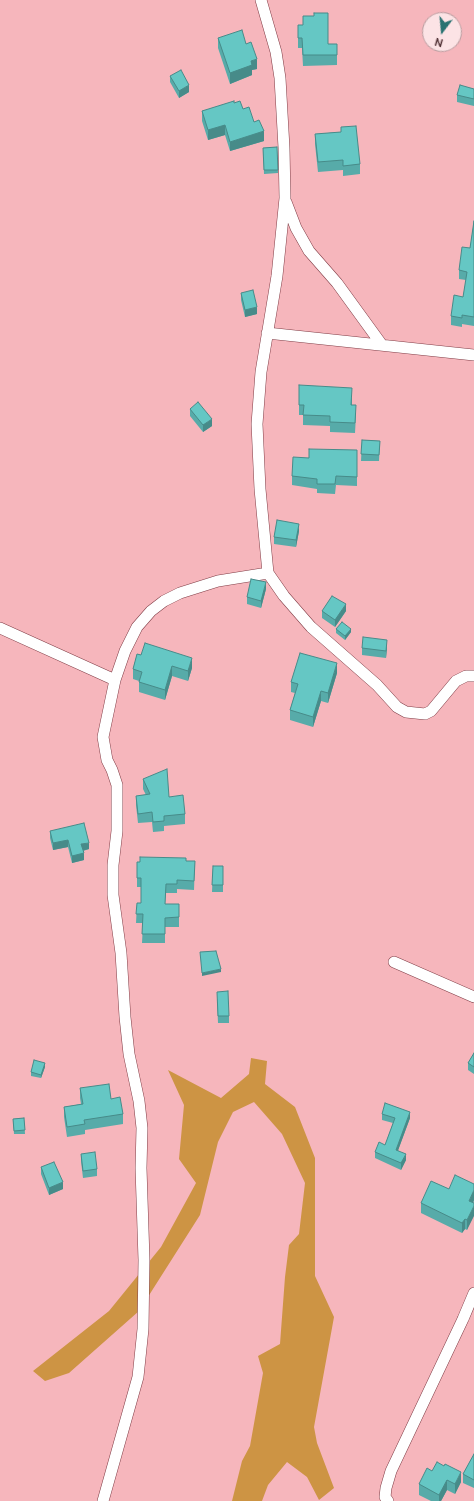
<!DOCTYPE html>
<html>
<head>
<meta charset="utf-8">
<style>
	body { margin:0 }
	#map { position:relative; width:474px; height:1501px; overflow:hidden; background:#f6b6bc; font-family:Ubuntu,sans-serif }
	canvas { display:block }
	.north { position:absolute; left:422px; top:12px; width:40px; height:40px; box-sizing:border-box; background:#fce3e5; border:1px solid #b89c9f; border-radius:50%; rotate:196deg; font-size:11px; font-weight:700; line-height:16px; text-align:center; color:#523236 }
	.north::after { content:''; display:block; margin:auto; width:14px; height:18px; background:#287271; clip-path:polygon(50% 0,100% 100%,50% 72%,0 100%) }
</style>
</head>
<body>
<div id="map">
<canvas width="474" height="1501"></canvas>
<div class="north">N</div>
</div>
<script>
const context = document.querySelector('canvas').getContext('2d');
context.lineJoin = 'round';
function paint(path, color) { context.fillStyle = color; context.fill(path, 'evenodd'); }
const shape = rows => new Path2D(rows.map(r => 'M' + r).join(''));
function trace(path, color, width, dash) { context.strokeStyle = color; context.lineWidth = width; context.lineCap = dash ? 'butt' : 'round'; context.setLineDash(dash || []); context.stroke(path); }
const green = shape([
	[251,1058,267,1061,265,1084,295,1107,315,1158,315,1276,334,1317,314,1427,317,1443,334,1488,319,1500,307,1477,287,1462,268,1485,262,1501,232,1501,242,1461,250,1446,263,1373,258,1356,280,1344,285,1277,289,1245,299,1234,305,1183,282,1134,254,1102,233,1112,218,1142,200,1215,139,1311,69,1373,45,1381,33,1371,109,1311,161,1247,196,1183,179,1159,184,1105,168,1070,221,1098,249,1074]
]);
const minor = shape([
	[261,0,276,52,280,78,284,148,285,198,277,276,261,372,257,424,260,489,268,573,284,596,311,627,377,685,397,707,406,712,425,714,431,711,456,681,466,676,474,676],
	[286,202,296,228,309,251,337,283,382,345],
	[267,333,474,355],
	[0,628,115,680],
	[394,962,474,997],
	[103,1501,138,1377,143,1329,144,1260,141,1168,142,1128,139,1101,129,1054,125,1017,121,953,113,895,113,865,117,831,117,785,112,770,107,760,103,737,115,680,125,651,137,627,151,611,164,601,180,593,218,581,268,573],
	[388,1501,385,1497,386,1488,391,1471,463,1319,474,1293]
]);
const wall = shape([
	[298,25,328,44,337,44,337,65,303,66,302,48,298,48],
	[218,38,246,44,257,69,252,70,252,75,230,84,218,48],
	[170,76,189,92,179,98,170,82],
	[474,89,474,106,457,102,457,95],
	[234,103,243,109,254,122,264,141,230,151,225,135,208,140,202,121,202,111],
	[341,127,360,164,360,174,343,176,343,170,318,172,315,144,315,134,341,132],
	[277,147,278,173,264,174,263,148],
	[474,221,474,326,462,324,462,327,451,325,451,316,463,297,466,280,459,279,459,270,470,248],
	[241,293,257,314,245,317,241,300],
	[352,398,352,405,356,415,355,433,330,432,330,426,303,425,303,415,299,415,299,405],
	[190,409,212,426,203,432,190,416],
	[362,440,380,441,379,461,361,461],
	[309,458,357,459,357,486,336,485,335,494,317,493,317,489,292,485,292,476],
	[299,531,296,547,274,544,274,537],
	[266,589,261,608,247,604,247,597],
	[322,611,346,611,335,627,322,618],
	[336,629,351,632,345,640,336,633],
	[387,647,386,658,362,655,362,648],
	[137,654,192,668,188,681,172,676,165,700,139,692,139,681,133,679,133,669],
	[337,673,328,703,321,701,313,727,290,720,290,710,295,693,291,692,291,682],
	[143,779,169,797,185,814,185,824,164,826,164,831,153,832,152,822,138,823,136,805,136,796,146,795,143,789],
	[50,831,89,849,83,851,84,860,72,863,68,847,53,850,50,838],
	[186,861,195,861,194,890,177,889,177,893,166,893,165,904,179,917,179,927,165,927,165,943,142,943,143,923,136,923,137,903,141,903,141,887,137,887,137,862],
	[213,866,223,866,223,892,212,892],
	[217,999,229,1016,229,1023,218,1023],
	[474,1053,474,1074,468,1070,468,1063],
	[45,1067,41,1078,31,1076,31,1072],
	[80,1088,111,1099,123,1114,123,1124,85,1130,85,1134,67,1137,64,1117,64,1107,81,1104,80,1098],
	[382,1114,410,1118,398,1150,406,1160,401,1170,375,1158,375,1152,385,1145,393,1123,382,1120],
	[24,1118,25,1134,14,1134,13,1119],
	[81,1154,97,1169,97,1176,83,1178,81,1161],
	[41,1167,63,1189,49,1195,41,1174],
	[474,1200,467,1230,465,1229,462,1233,421,1213,421,1203],
	[474,1454,474,1488,463,1483,463,1474],
	[432,1471,461,1482,455,1494,447,1490,441,1501,431,1501,419,1495,419,1484]
]);
const shadedWall = shape([
	[257,59,257,69,252,70,252,75,230,84,230,73,251,61],
	[189,85,189,92,179,98,179,91],
	[225,125,225,135,208,140,208,130],
	[264,131,264,141,230,151,230,142],
	[257,307,257,314,245,317,245,310],
	[212,419,212,426,203,432,203,425],
	[299,524,299,531,296,547,296,540],
	[266,582,266,589,261,608,261,601],
	[346,604,346,611,335,627,335,620],
	[351,629,351,632,345,640,345,636],
	[387,640,387,647,386,658,386,651],
	[192,658,192,668,188,681,188,671],
	[337,663,337,673,328,703,328,693],
	[172,666,172,676,165,700,165,690],
	[321,691,321,701,313,727,313,717],
	[68,840,68,847,53,850,53,843],
	[89,843,89,849,81,851,81,844],
	[84,853,84,860,72,863,72,856],
	[221,969,221,972,202,976,202,973],
	[45,1063,45,1067,41,1078,41,1075],
	[410,1112,410,1118,396,1156,396,1150],
	[406,1154,406,1160,401,1170,401,1163],
	[63,1182,63,1189,49,1195,49,1188],
	[474,1190,474,1200,469,1211,469,1201],
	[474,1206,474,1216,467,1230,467,1220],
	[465,1219,465,1229,462,1233,462,1223],
	[461,1472,461,1482,455,1494,455,1484],
	[447,1480,447,1490,441,1501,439,1501,439,1495]
]);
const building = shape([
	[314,13,328,13,328,44,337,44,337,55,303,55,302,38,298,38,298,25,303,25,303,16,314,16,314,13],
	[242,30,246,44,251,42,257,59,251,61,252,65,230,73,218,38,242,30],
	[181,70,189,85,179,91,170,76,181,70],
	[460,85,474,89,474,99,457,95,460,85],
	[234,101,234,103,240,101,243,109,249,107,254,122,259,120,264,131,230,142,225,125,208,130,202,111,234,101],
	[356,126,360,164,343,166,343,160,318,162,315,134,341,132,341,127,356,126],
	[277,147,278,170,264,170,263,148,277,147],
	[474,221,474,317,462,315,462,318,451,316,454,295,463,297,467,272,459,270,462,247,470,248,474,221],
	[253,290,257,307,245,310,241,293,253,290],
	[299,385,352,388,351,405,356,405,355,423,330,422,330,416,303,415,304,405,299,405,299,385],
	[198,402,212,419,203,425,190,409,198,402],
	[362,440,380,441,379,455,361,454,362,440],
	[309,449,357,450,357,477,336,476,335,484,317,484,317,479,292,476,293,457,309,458,309,449],
	[277,520,299,524,296,540,274,537,277,520],
	[251,579,266,582,261,601,247,597,251,579],
	[332,596,346,604,335,620,322,611,332,596],
	[342,622,351,629,345,636,336,629,342,622],
	[363,637,387,640,386,651,362,648,363,637],
	[145,643,192,658,188,671,172,666,165,690,139,682,142,672,133,669,137,654,141,655,145,643],
	[300,653,337,663,328,693,321,691,313,717,290,710,298,684,291,682,300,653],
	[167,769,169,797,183,795,185,814,164,816,164,821,153,822,152,812,138,814,136,796,150,794,143,779,167,769],
	[84,823,89,843,81,844,84,853,72,856,68,840,53,843,50,831,84,823],
	[140,857,186,858,186,861,195,861,194,881,177,880,177,884,166,884,165,904,179,904,179,917,165,918,165,934,142,934,143,914,136,914,137,903,141,903,141,878,137,878,137,862,140,862,140,857],
	[213,866,223,866,223,885,212,885,213,866],
	[216,951,221,969,202,973,200,952,216,951],
	[228,991,229,1016,218,1016,217,992,228,991],
	[474,1053,474,1067,468,1063,474,1053],
	[34,1060,45,1063,41,1075,31,1072,34,1060],
	[109,1084,111,1099,120,1097,123,1114,84,1120,85,1124,67,1127,64,1107,83,1104,80,1088,109,1084],
	[385,1103,410,1112,396,1150,406,1154,401,1163,375,1152,379,1142,385,1145,395,1118,382,1114,385,1103],
	[24,1118,25,1130,14,1131,13,1119,24,1118],
	[95,1152,97,1169,83,1171,81,1154,95,1152],
	[54,1162,63,1182,49,1188,41,1167,54,1162],
	[455,1175,474,1184,474,1190,469,1201,474,1203,474,1206,467,1220,465,1219,462,1223,421,1203,431,1181,449,1189,455,1175],
	[474,1454,474,1480,463,1474,474,1454],
	[437,1462,444,1466,445,1464,461,1472,455,1484,447,1480,439,1495,419,1484,427,1468,432,1471,437,1462]
]);
paint(green, '#cd9444');
trace(minor, '#803d46', 12);
trace(minor, '#fff', 11);
paint(wall, '#57aba9');
paint(shadedWall, '#478b89');
paint(building, '#65c7c4');
trace(building, '#478b89', 1);
</script>
</body>
</html>
